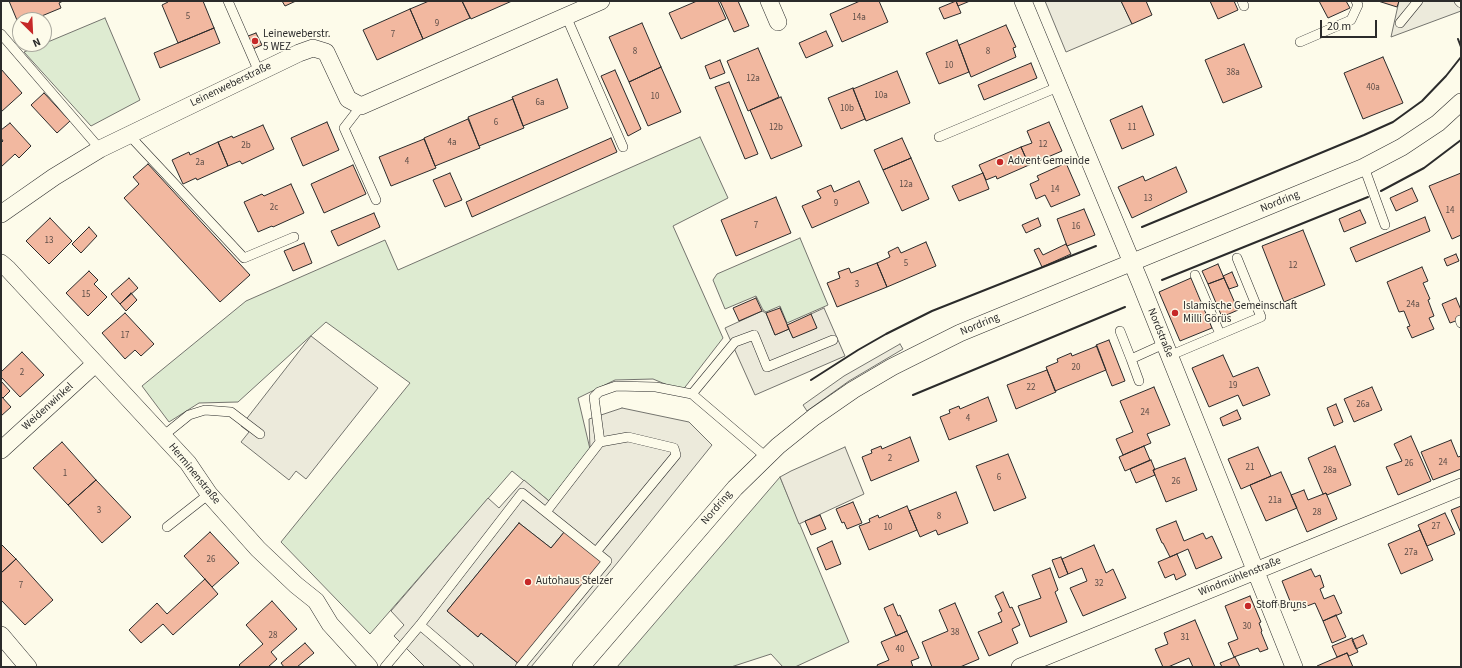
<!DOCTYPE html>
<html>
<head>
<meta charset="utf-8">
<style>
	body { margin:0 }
	#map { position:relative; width:1462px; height:668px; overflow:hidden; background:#fdfbea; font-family:"Source Sans 3",sans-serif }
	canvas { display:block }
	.frame { position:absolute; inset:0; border:2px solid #2b2b2b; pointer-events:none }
	.north { position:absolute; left:12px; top:12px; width:40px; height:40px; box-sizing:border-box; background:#fdfbea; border:1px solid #a9a89e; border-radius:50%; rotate:156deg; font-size:11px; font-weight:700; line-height:16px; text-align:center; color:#2b2b2b }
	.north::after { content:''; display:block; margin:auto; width:14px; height:18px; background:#c62828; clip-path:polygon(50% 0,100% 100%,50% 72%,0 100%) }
	.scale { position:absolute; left:1320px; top:20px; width:57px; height:18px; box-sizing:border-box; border:2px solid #2b2b2b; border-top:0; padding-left:5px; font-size:12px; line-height:14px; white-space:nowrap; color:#2b2b2b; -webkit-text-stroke:3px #fdfbea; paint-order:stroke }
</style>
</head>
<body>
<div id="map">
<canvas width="1462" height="668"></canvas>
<div class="frame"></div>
<div class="north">N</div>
<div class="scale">20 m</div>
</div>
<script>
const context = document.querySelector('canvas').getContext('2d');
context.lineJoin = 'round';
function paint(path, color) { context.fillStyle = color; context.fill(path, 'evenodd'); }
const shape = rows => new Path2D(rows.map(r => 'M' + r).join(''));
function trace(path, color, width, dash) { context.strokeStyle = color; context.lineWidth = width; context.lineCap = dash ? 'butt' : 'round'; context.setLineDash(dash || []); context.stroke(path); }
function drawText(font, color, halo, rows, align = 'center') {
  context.font = font + ' "Source Sans 3",sans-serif'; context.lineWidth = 3; context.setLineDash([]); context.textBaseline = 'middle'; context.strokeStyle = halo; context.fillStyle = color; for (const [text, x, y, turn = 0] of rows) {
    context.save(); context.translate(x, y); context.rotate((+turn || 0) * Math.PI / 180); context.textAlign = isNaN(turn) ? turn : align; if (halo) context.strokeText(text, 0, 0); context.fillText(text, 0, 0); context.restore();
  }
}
const green = shape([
	[105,18,140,100,91,126,24,52,105,18],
	[700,137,728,198,673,226,723,338,682,391,653,379,615,380,578,398,590,449,549,501,512,471,370,634,281,542,410,383,326,322,238,402,199,403,169,422,142,386,246,301,385,240,398,270,700,137],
	[800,238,828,305,787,323,780,306,766,312,763,310,756,296,725,309,713,280,717,274,800,238],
	[780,477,849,642,795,667,783,667,771,654,731,667,617,667,780,477]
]);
const parking = shape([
	[1045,1,1121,1,1132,24,1066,52,1045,1],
	[1399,1,1461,1,1461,11,1391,37,1399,1],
	[824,308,845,356,755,395,725,328,762,311,766,313,775,335,789,329,793,338,811,314,824,308],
	[311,336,378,388,306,479,296,471,289,480,241,442,249,432,241,426,311,336],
	[900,344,903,349,849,381,807,411,803,405,844,376,900,344],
	[622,408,689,422,712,445,618,562,531,667,425,667,394,636,404,625,391,611,488,498,499,508,524,480,549,501,590,449,589,419,622,408],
	[519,523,551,548,565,531,519,664,481,633,478,637,447,611,519,523],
	[845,447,864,494,799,524,780,477,791,471,845,447]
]);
const building = shape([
	[9,1,63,1,59,3,61,8,32,20,20,20,19,25,9,1],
	[167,1,203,1,214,28,178,43,162,5,168,2,167,1],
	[282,1,296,1,285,6,282,1],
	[429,1,462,1,470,18,423,39,410,9,429,1],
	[462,1,512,1,471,19,462,1],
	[697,1,718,1,726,19,681,39,669,13,697,1],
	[720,1,738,1,749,26,734,32,720,1],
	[860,1,879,1,888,22,842,42,830,14,860,1],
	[956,1,961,13,944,19,939,8,956,1],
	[956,1,970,1,958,6,956,1],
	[1121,1,1146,1,1152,15,1132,24,1121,1],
	[1210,1,1234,1,1238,10,1218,19,1210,1],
	[1319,1,1346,1,1350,8,1328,18,1319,1],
	[1378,1,1399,1,1397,7,1378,1],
	[410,9,423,39,377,60,363,30,410,9],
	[642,23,661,67,629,82,609,37,642,23],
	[1006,25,1016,47,1013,48,1016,57,971,77,959,45,1006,25],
	[214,28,220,43,160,68,154,53,214,28],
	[826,31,833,46,806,58,799,43,826,31],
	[256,33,262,45,253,49,248,36,256,33],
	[957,40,969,72,939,84,926,53,957,40],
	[1244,44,1262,87,1223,103,1205,60,1244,44],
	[758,48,779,97,748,111,727,61,758,48],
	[1383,57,1403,103,1363,119,1344,73,1383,57],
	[720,60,725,73,710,79,705,66,720,60],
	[1031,63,1037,78,984,100,978,85,1031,63],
	[661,67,681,112,648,126,629,82,661,67],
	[1,69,22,93,1,112,1,69],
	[615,70,641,129,628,136,601,76,615,70],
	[897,71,910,103,866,121,853,89,897,71],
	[557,79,568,108,523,126,512,97,557,79],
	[729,82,758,154,745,159,715,87,729,82],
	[853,88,865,119,841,129,828,98,853,88],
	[44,93,70,121,57,133,31,105,44,93],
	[781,97,802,146,771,159,750,110,781,97],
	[513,99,524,128,479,146,468,117,513,99],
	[1142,106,1154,135,1122,149,1110,120,1142,106],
	[468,119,480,148,435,166,424,138,468,119],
	[327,122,339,150,303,166,291,138,327,122],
	[1049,122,1062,151,1029,165,1021,147,1032,143,1027,131,1049,122],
	[10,123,31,146,19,158,15,154,1,167,1,143,3,141,1,138,1,130,10,123],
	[263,125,274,149,242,164,240,161,228,166,218,142,232,136,233,138,263,125],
	[611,138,617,152,472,217,466,202,611,138],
	[902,138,911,158,883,170,874,150,902,138],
	[424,139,436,168,391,186,379,157,424,139],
	[218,142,228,166,197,180,196,178,183,184,172,160,189,152,190,155,218,142],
	[1021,147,1029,165,997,179,996,176,986,180,979,165,1021,147],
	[911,158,929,199,902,211,883,170,911,158],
	[1066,163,1080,195,1051,207,1045,195,1036,199,1030,184,1039,180,1037,176,1066,163],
	[148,164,250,275,220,302,124,198,139,184,133,177,148,164],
	[353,165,366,194,324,213,311,184,353,165],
	[1176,167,1187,192,1132,218,1118,187,1143,176,1145,181,1176,167],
	[450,173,462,200,445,207,433,180,450,173],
	[983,173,989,189,959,201,952,186,983,173],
	[1461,173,1461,235,1452,239,1429,186,1461,173],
	[859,181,869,203,812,228,802,206,821,198,817,191,831,185,834,192,859,181],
	[291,184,304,213,273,227,272,226,258,232,244,202,262,194,264,196,291,184],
	[1412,188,1418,201,1396,211,1390,198,1412,188],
	[776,197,791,233,736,256,721,220,776,197],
	[1084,209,1095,235,1067,246,1057,219,1084,209],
	[1360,210,1366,223,1344,232,1339,219,1360,210],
	[374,213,380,227,338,246,331,231,374,213],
	[1425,217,1430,231,1356,262,1350,248,1425,217],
	[50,218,72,241,49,264,26,241,50,218],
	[1038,218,1041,226,1026,233,1022,225,1038,218],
	[89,227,97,236,81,253,72,244,89,227],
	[1303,230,1325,285,1284,302,1262,246,1303,230],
	[926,242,936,266,887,287,877,263,890,257,888,252,898,247,901,253,926,242],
	[304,243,312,263,293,271,284,251,304,243],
	[1066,244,1071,254,1042,267,1034,250,1039,248,1043,255,1066,244],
	[1456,254,1459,261,1447,266,1444,259,1456,254],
	[877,263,887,287,837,307,827,283,840,278,838,272,849,268,851,273,877,263],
	[1218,264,1224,278,1208,284,1202,271,1218,264],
	[1422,267,1428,281,1423,283,1430,299,1428,300,1434,316,1429,318,1434,329,1412,338,1407,327,1410,326,1404,311,1399,312,1387,282,1422,267],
	[89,271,98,280,94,284,107,297,88,316,66,293,89,271],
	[1232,272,1238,286,1229,289,1223,276,1232,272],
	[129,278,138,288,120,304,111,294,129,278],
	[1191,278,1212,328,1180,341,1159,292,1191,278],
	[1224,278,1238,310,1222,317,1208,284,1224,278],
	[131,293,137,300,126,311,120,304,131,293],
	[756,298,762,311,739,321,733,308,756,298],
	[1456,298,1461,310,1461,319,1450,323,1442,304,1456,298],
	[780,308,789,329,775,335,766,313,780,308],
	[125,313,154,344,141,356,135,350,125,359,102,333,125,313],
	[811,314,817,328,793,338,787,325,811,314],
	[1109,340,1125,381,1112,386,1096,345,1109,340],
	[1097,346,1106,370,1055,391,1046,367,1058,362,1057,359,1071,353,1072,356,1097,346],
	[22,352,44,375,20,397,1,377,1,372,22,352],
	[1223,355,1233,377,1258,367,1270,395,1243,406,1238,395,1209,407,1192,368,1223,355],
	[1047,370,1056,392,1016,409,1007,385,1047,370],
	[1,381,10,391,3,398,1,396,1,381],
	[1154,387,1170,425,1147,434,1151,443,1123,455,1116,439,1133,432,1120,401,1154,387],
	[1372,387,1382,410,1354,422,1344,399,1372,387],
	[1,396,11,407,1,416,1,396],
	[988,397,997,421,949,440,940,417,950,413,949,410,959,406,960,409,988,397],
	[1336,404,1343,422,1334,426,1327,408,1336,404],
	[1237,410,1241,419,1223,426,1220,418,1237,410],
	[1411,436,1431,481,1398,495,1386,467,1402,461,1394,444,1411,436],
	[910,437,919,461,871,481,862,457,872,453,871,450,881,446,882,449,910,437],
	[1451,440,1458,457,1461,456,1461,469,1433,480,1421,452,1451,440],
	[62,442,96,480,68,505,33,468,62,442],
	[1144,446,1150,460,1125,471,1119,457,1144,446],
	[1335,446,1351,485,1327,495,1326,493,1323,494,1308,458,1335,446],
	[1258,447,1271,476,1241,489,1228,459,1258,447],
	[1008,454,1026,498,994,511,976,466,1008,454],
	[1185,458,1197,490,1166,502,1153,470,1185,458],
	[1151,460,1155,470,1153,470,1155,475,1136,483,1130,469,1151,460],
	[1281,472,1297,508,1266,521,1250,485,1281,472],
	[96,480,131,517,102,543,68,505,96,480],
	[1304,490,1308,500,1326,493,1337,519,1307,532,1291,495,1304,490],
	[956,492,968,523,938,535,936,530,920,537,909,511,956,492],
	[853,502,862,523,847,529,844,522,842,523,836,509,853,502],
	[907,506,917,530,869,550,859,526,870,522,869,519,878,515,879,518,907,506],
	[1461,506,1461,533,1451,510,1461,506],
	[1445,513,1455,534,1427,546,1418,525,1445,513],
	[820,515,826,529,811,535,805,521,820,515],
	[1176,521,1184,541,1203,533,1206,539,1212,536,1222,558,1196,569,1188,549,1170,557,1163,543,1162,543,1156,529,1176,521],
	[519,523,551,548,565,531,603,562,519,664,481,633,478,637,447,611,519,523],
	[1420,530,1433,560,1401,574,1388,544,1420,530],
	[210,532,239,563,212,587,184,556,210,532],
	[832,541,841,564,826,570,817,548,832,541],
	[1,544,16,559,1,573,1,544],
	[1094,545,1106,573,1113,569,1126,598,1083,616,1070,588,1087,581,1082,568,1068,574,1062,559,1094,545],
	[1177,554,1186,575,1176,580,1174,574,1165,578,1158,562,1177,554],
	[1061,557,1068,574,1059,578,1052,560,1061,557],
	[16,559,53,600,25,625,1,600,1,573,16,559],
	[1050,568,1058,590,1055,592,1067,622,1030,637,1018,606,1041,598,1032,575,1050,568],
	[1311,569,1315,577,1320,575,1324,587,1320,589,1324,599,1334,595,1342,613,1323,621,1315,603,1294,611,1282,581,1311,569],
	[205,579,218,594,173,635,163,624,141,643,129,630,157,603,167,614,205,579],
	[1003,592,1010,608,1012,607,1020,625,1012,629,1018,643,989,656,978,632,1002,622,998,613,1002,611,995,596,1003,592],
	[1250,596,1261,622,1259,623,1262,631,1261,632,1268,649,1260,652,1258,648,1234,657,1228,643,1238,639,1225,606,1250,596],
	[272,601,297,629,271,652,277,659,268,667,241,667,239,665,263,644,246,625,272,601],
	[955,603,979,659,960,667,932,667,922,642,948,631,939,610,955,603],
	[893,604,898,616,900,615,907,631,896,636,884,608,893,604],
	[1336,615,1346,637,1332,643,1323,621,1336,615],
	[1195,620,1215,667,1193,667,1189,658,1168,667,1163,667,1155,649,1168,644,1164,633,1195,620],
	[907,631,919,658,911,661,913,667,878,667,877,665,889,660,881,642,907,631],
	[1363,635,1367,644,1356,649,1352,640,1363,635],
	[1352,638,1358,652,1349,656,1347,653,1337,657,1332,646,1352,638],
	[305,643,314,653,297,667,284,667,281,663,305,643],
	[1347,653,1353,667,1318,667,1317,666,1347,653],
	[1235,657,1240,667,1222,667,1220,663,1235,657]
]);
const lane = shape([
	[228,1,259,72],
	[1242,1,1244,6],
	[1459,1,1461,3],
	[566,16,623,147],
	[1400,23,1418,1],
	[1,34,100,149],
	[1300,42,1351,20,1358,5,1356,1],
	[361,106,344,128,376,200],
	[129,135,244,258,294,237],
	[939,137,1058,87],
	[1364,167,1385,225],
	[1195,275,1220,334],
	[1460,320,1461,323],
	[1120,331,1131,359,1164,344],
	[1169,356,1261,317,1237,258],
	[1131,359,1139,381],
	[692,394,735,342,754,335,767,367,833,340],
	[163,436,189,415,205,410,231,412,260,434],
	[600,442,594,397,599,392,616,386,656,387,692,394,766,457],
	[546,512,600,442,628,437,674,448,676,455,596,552],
	[167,527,209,494],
	[420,625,469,667],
	[385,667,420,625,522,493,607,561,520,667]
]);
const street = shape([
	[769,1,778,22],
	[1023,1,1140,282,1294,667],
	[1,214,54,177,100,149,299,53,313,48,326,52,348,99,361,106,601,1],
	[1,263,8,269,188,463,209,494,258,549,296,585,316,601,330,624,369,667],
	[1,450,95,364],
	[1,635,28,667],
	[581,667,735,488,778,446,814,417,853,390,892,367,960,333,1364,167,1402,147,1438,123,1461,102],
	[1020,667,1461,487]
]);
const wall = shape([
	[1458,39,1461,47],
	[1381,191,1424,168,1461,140],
	[1142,227,1364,135,1393,122,1422,101,1446,76,1461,57],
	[1162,280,1368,197],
	[811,380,858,350,886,334,932,311,1096,246],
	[913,395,1125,307]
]);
const markers = [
	[255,41,4,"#c62828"],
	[1000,162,4,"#c62828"],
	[1175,313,4,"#c62828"],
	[528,582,4,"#c62828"],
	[1248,606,4,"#c62828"]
];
const numberNames = [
	["5",188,17],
	["14a",859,18],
	["9",437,24],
	["7",393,35],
	["8",635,52],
	["8",988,52],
	["10",949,66],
	["38a",1233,73],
	["12a",753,79],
	["40a",1373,88],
	["10a",881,96],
	["10",655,97],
	["6a",540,103],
	["10b",847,109],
	["6",496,123],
	["12b",776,128],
	["11",1132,128],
	["4a",452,143],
	["12",1043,145],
	["2b",246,146],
	["4",407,162],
	["2a",200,163],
	["12a",906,185],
	["14",1055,190],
	["13",1148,199],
	["9",836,204],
	["2c",274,208],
	["14",1450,211],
	["7",756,226],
	["16",1076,227],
	["13",49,241],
	["5",906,264],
	["12",1293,266],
	["3",857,285],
	["15",86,295],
	["24a",1413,305],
	["17",125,336],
	["20",1076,368],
	["2",22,373],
	["19",1233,386],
	["22",1031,388],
	["26a",1363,405],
	["24",1145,413],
	["4",968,419],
	["2",890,459],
	["24",1443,463],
	["26",1409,464],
	["21",1250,468],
	["28a",1330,471],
	["1",65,474],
	["6",999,478],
	["26",1176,482],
	["21a",1275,501],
	["3",99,511],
	["28",1317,513],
	["8",939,517],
	["27",1436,527],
	["10",888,528],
	["27a",1411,553],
	["26",211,560],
	["32",1099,584],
	["7",21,586],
	["30",1247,627],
	["38",955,633],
	["28",273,636],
	["31",1185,638],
	["40",900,650]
];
const poiNames = [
	["Leineweberstr.",263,35],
	["5 WEZ",263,48],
	["Advent Gemeinde",1008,162],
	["Islamische Gemeinschaft",1183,307],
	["Milli Görüs",1183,320],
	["Autohaus Stelzer",536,582],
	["Stoff Bruns",1256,606]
];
const streetNames = [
	["Leinenweberstraße",231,85,-26],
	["Nordring",1280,202,-22],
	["Nordring",980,325,-23],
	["Nordstraße",1160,333,68],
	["Weidenwinkel",48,407,-42],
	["Herminenstraße",194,474,51],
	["Nordring",717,508,-49],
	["Windmühlenstraße",1240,577,-22]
];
paint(green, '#deebd1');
trace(green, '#74746e', 1);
paint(parking, '#eceadb');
trace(parking, '#74746e', 1);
paint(building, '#f2b8a0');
trace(building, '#2b2b2b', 1);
trace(lane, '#2b2b2b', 10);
trace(street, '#2b2b2b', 18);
trace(lane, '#fdfbea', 9);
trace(street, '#fdfbea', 17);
trace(wall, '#2b2b2b', 2);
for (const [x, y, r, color] of markers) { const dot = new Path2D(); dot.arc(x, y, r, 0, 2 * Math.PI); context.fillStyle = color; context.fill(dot); trace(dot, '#fdfbea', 1.5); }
drawText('9px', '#5d4e48', null, numberNames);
drawText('11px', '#2b2b2b', '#fdfbea', poiNames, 'left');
drawText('11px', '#2b2b2b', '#fdfbea', streetNames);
</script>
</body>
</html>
